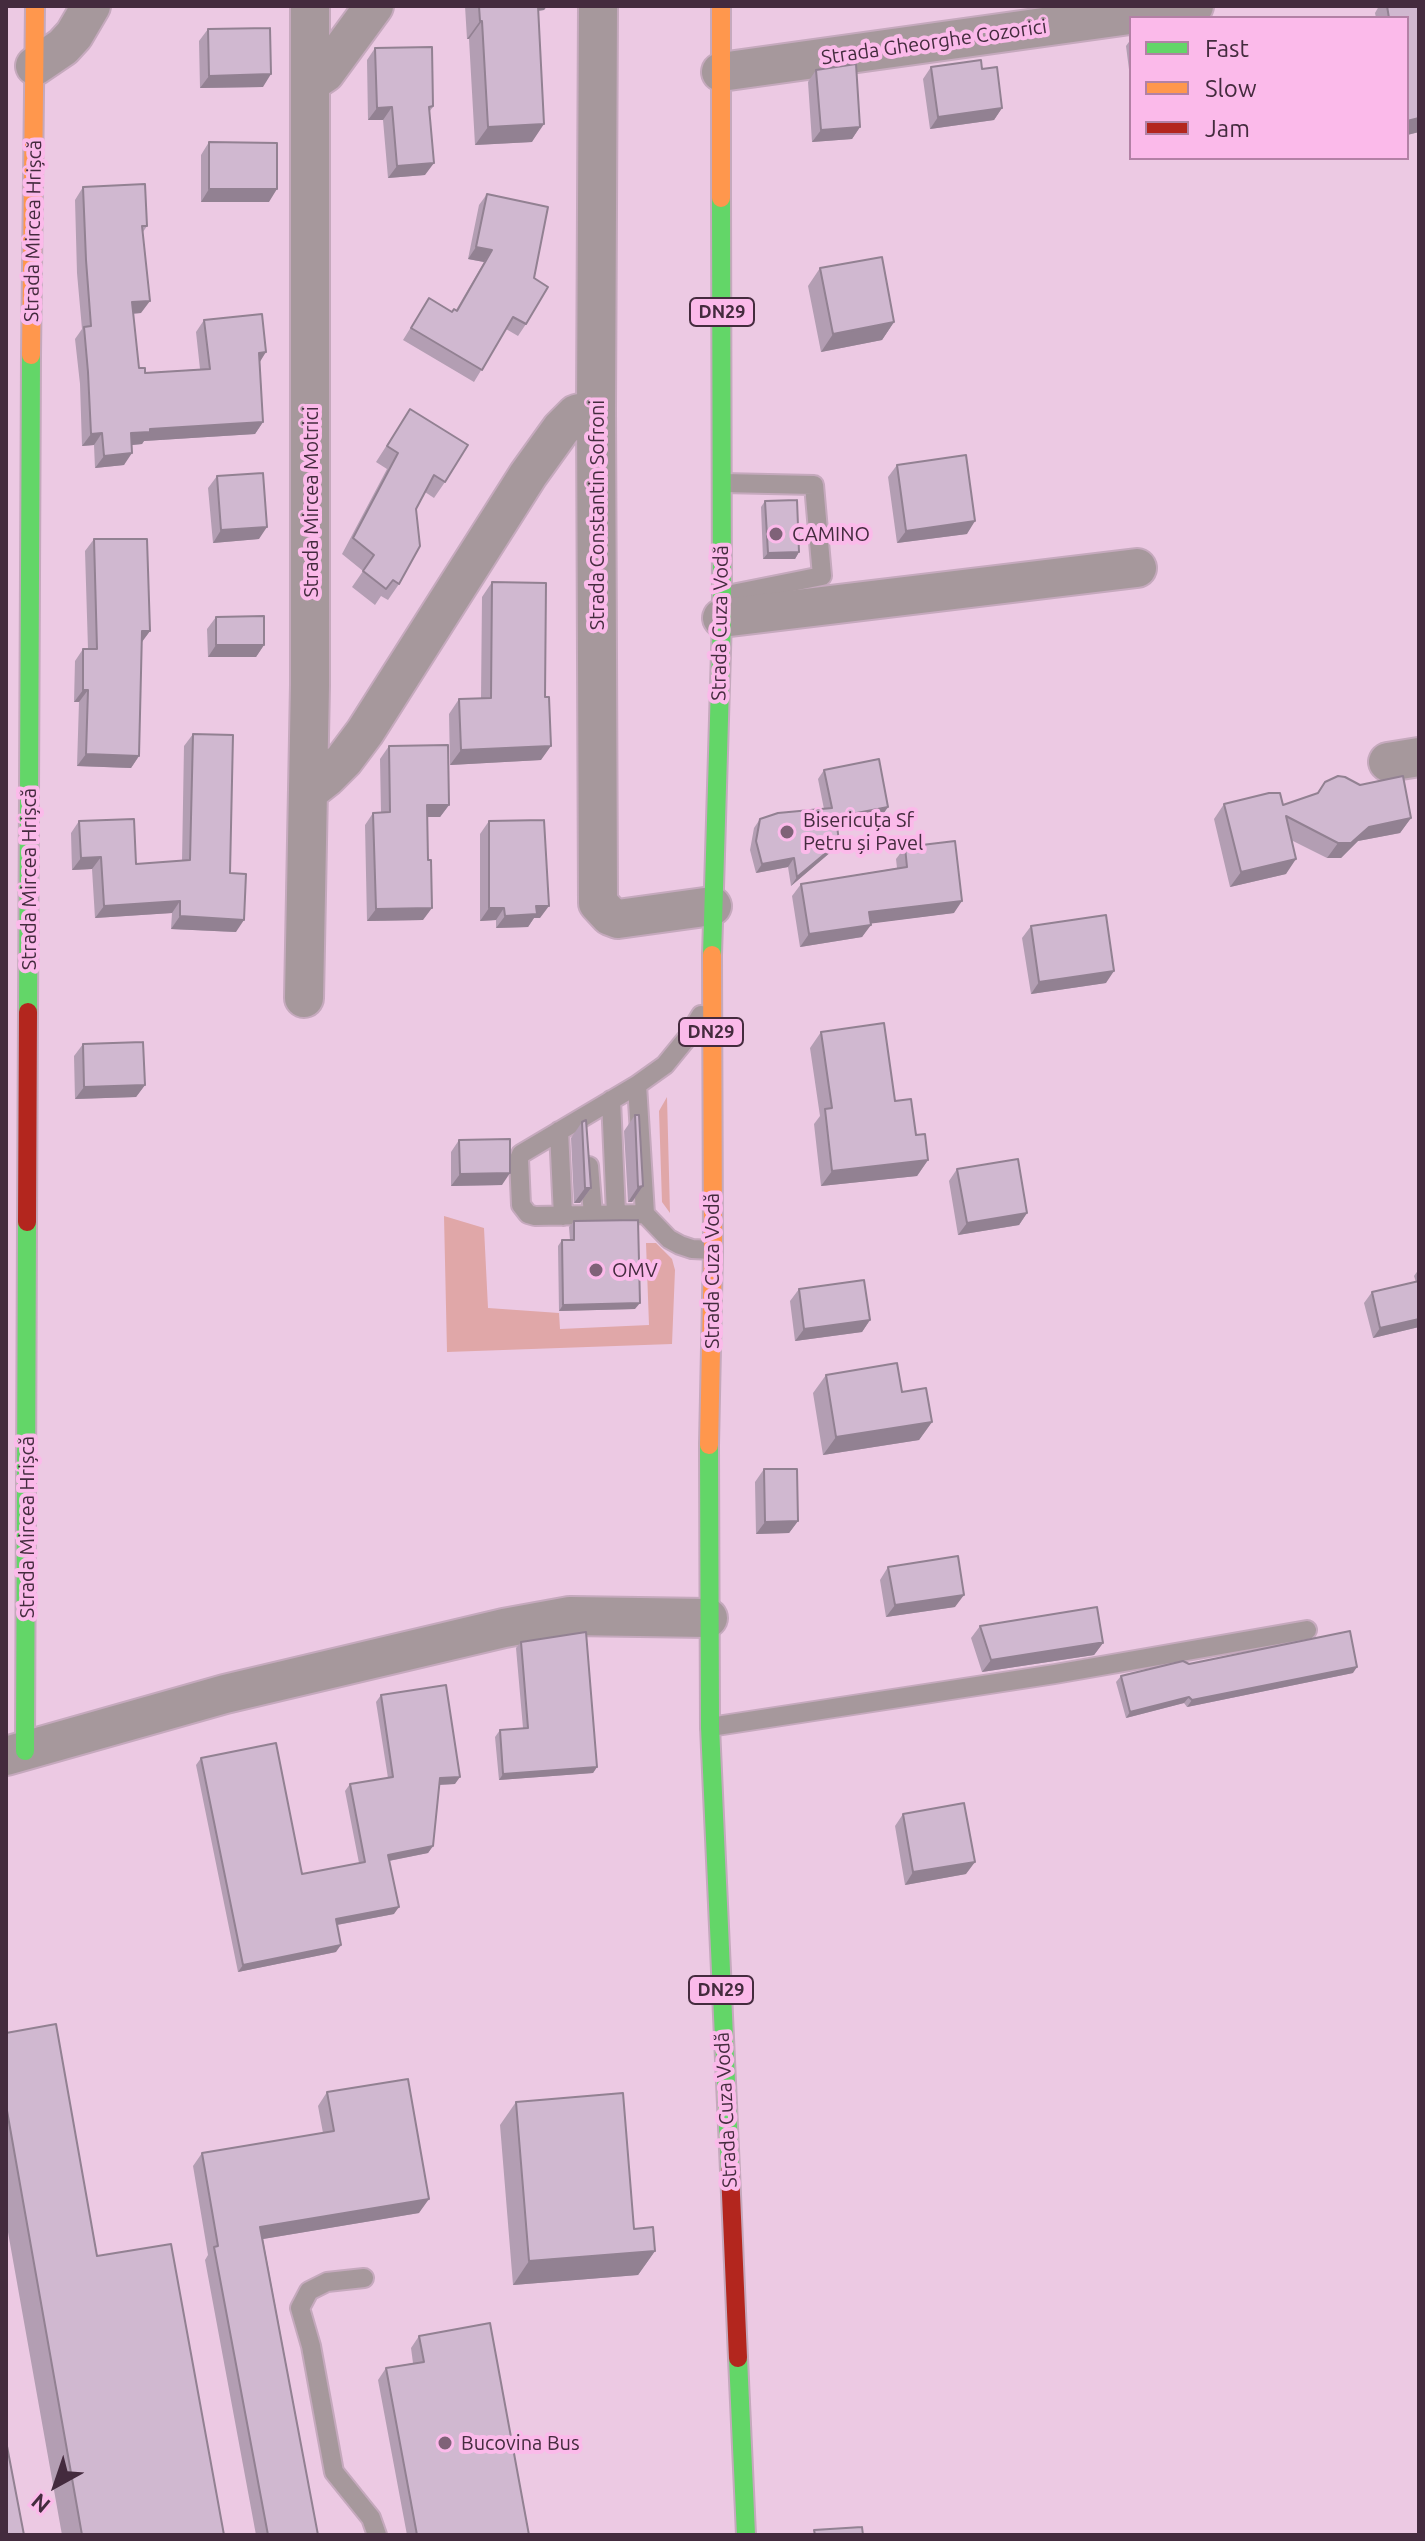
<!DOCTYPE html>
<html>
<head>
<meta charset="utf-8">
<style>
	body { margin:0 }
	#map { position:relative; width:1425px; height:2541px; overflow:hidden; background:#ecc9e3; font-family:Ubuntu,sans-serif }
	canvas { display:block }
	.frame { position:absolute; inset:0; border:8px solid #442b3e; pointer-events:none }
	.legend { position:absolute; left:1129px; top:16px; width:280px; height:144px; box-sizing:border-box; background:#fbbaea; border:2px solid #b281a5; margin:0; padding:10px 14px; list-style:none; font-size:24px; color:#442b3e }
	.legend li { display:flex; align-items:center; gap:16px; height:40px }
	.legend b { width:40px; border:2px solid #b281a5 }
	.north { position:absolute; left:16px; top:2445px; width:80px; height:80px; -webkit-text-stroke:6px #fbbaea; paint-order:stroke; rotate:220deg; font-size:22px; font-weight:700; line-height:32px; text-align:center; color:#442b3e }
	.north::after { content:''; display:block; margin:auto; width:28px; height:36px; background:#442b3e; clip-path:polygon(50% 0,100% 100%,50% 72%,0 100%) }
</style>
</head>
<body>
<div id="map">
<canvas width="1425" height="2541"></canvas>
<div class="frame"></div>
<ul class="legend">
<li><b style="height:10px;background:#63d668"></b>Fast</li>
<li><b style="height:10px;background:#ff974d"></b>Slow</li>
<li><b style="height:10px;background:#b3261e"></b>Jam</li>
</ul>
<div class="north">N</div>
</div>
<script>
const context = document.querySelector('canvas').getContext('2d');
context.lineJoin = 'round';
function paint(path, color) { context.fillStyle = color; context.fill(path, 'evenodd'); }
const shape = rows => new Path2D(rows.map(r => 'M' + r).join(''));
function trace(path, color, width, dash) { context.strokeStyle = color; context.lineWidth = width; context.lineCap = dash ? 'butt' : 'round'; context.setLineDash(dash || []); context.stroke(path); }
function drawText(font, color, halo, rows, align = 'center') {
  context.font = font + ' Ubuntu,sans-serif'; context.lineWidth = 8; context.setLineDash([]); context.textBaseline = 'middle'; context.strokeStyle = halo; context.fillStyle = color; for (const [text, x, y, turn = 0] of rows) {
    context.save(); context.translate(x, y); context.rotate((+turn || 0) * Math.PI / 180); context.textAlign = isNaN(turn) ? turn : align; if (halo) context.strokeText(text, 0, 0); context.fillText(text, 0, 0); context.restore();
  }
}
const green = shape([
	[667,1097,670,1213,662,1202,659,1111],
	[444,1216,484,1228,488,1308,559,1313,560,1329,649,1325,646,1243,656,1243,672,1259,675,1270,672,1344,447,1352]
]);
const lane = shape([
	[722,596,822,576,814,485,723,483],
	[701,1015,687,1038,665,1065,637,1085,645,1214,669,1239,680,1245,692,1249,713,1250],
	[637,1085,521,1154,519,1159,521,1205,528,1214,535,1216,645,1214],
	[611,1100,616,1214],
	[559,1131,563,1216],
	[589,1166,593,1215],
	[710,1727,1055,1674,1307,1630],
	[364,2278,327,2282,309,2291,300,2308,311,2346,334,2472,371,2518,377,2535]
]);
const street = shape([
	[598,6,596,409,598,903,610,916,618,919,712,906],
	[35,66,63,47,74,35,91,6],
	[721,72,1194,6],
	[310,83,325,73,374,6],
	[722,618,1137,568],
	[1388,762,1419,757],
	[308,792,327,777,344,760,365,732,528,475,561,429,576,414,596,409],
	[304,998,310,685,310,6],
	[6,1756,225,1694,504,1628,570,1616,708,1618]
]);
const fast = shape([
	[712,955,722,618,721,198],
	[28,1012,31,355],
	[709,1445,710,1727,730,2171],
	[25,1751,27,1222],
	[738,2358,746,2535]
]);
const slow = shape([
	[721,6,721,198],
	[31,355,35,6],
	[709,1445,713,1250,712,955]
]);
const jam = shape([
	[27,1222,28,1012],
	[730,2171,738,2358]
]);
const wall = shape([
	[465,6,547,6,544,10,538,11,532,142,475,145,469,39,467,39],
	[1379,6,1419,6,1419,132,1407,135,1407,18,1376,18,1375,13],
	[208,29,263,87,200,88,199,41],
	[1131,39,1131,85,1126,46],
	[375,48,433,107,429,112,425,175,388,178,383,120,368,120,367,60],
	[931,67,982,69,1002,108,994,120,930,129,923,79],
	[816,70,860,127,852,139,812,142,808,82],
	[209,142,269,202,201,202,201,155],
	[83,187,147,226,143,232,141,313,133,314,139,368,145,373,200,369,196,332,204,320,260,362,263,422,255,434,144,441,142,444,132,445,124,465,95,468,94,445,82,446,80,384,75,339,82,329,77,273,75,200],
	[487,194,534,278,526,324,518,336,506,329,474,382,403,340,429,298,452,312,456,310,484,262,468,259,479,205],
	[820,268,894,322,882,340,821,352,808,286],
	[410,409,445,482,434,498,425,492,416,509,399,584,388,600,381,596,375,605,352,587,363,571,342,554,387,469,376,462],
	[897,465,967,534,897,543,888,477],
	[217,476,259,539,213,543,208,488],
	[765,501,799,552,795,559,763,559,761,507],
	[94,539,150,631,142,642,139,756,131,768,77,766,79,702,74,702,75,661,83,649,88,649,85,551],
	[492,582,545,697,541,760,450,765,449,714,459,699,481,698,482,597],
	[216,617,264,645,256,657,208,657,207,629],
	[193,734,230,873,236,932,171,929,172,913,95,918,92,869,72,870,71,833,79,821,136,864,182,861,184,746],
	[389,746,449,805,440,817,427,817,428,860,423,920,367,921,365,825,373,813,381,812,380,759],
	[824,770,882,816,837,825,832,851,791,886,788,867,756,873,750,850,754,828,760,819,824,809,818,779],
	[1325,782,1411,818,1400,833,1358,841,1341,858,1327,858,1291,840,1286,874,1230,887,1214,819,1224,804,1283,805,1316,794],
	[489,821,540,918,534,918,528,927,496,928,496,920,480,921,480,834],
	[905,847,954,913,871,923,862,937,800,947,792,896,801,884,897,868,896,859],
	[1031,926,1106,983,1031,994,1022,938],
	[821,1032,895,1101,928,1160,917,1176,821,1186,814,1124,820,1116,810,1048],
	[83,1044,145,1085,136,1097,75,1099,74,1056],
	[635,1115,643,1186,632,1202,628,1202,624,1131],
	[582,1122,591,1188,580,1203,574,1203,571,1138],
	[459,1140,502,1185,451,1186,451,1152],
	[957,1169,1027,1213,1019,1225,958,1235,949,1181],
	[574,1221,635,1309,559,1311,558,1246,562,1240,570,1240,569,1227],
	[1419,1269,1419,1327,1373,1338,1364,1303,1372,1292,1416,1282,1414,1276],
	[799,1289,870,1320,862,1332,795,1341,790,1301],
	[826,1375,932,1422,919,1440,823,1455,813,1393],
	[764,1469,798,1521,789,1533,756,1534,755,1482],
	[888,1567,955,1607,886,1617,880,1580],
	[980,1626,1103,1643,1094,1655,982,1672,971,1638],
	[521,1642,597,1767,593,1773,499,1780,495,1737,500,1730,523,1728,516,1648],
	[1189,1664,1353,1673,1187,1707,1184,1703,1126,1718,1116,1682,1121,1676],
	[381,1695,455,1784,439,1785,433,1846,428,1853,389,1861,394,1914,337,1925,336,1952,238,1972,196,1765,201,1758,302,1874,359,1863,345,1791,350,1784,388,1778,376,1702],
	[903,1814,966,1874,905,1885,895,1826],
	[6,2033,97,2256,224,2535,62,2535,6,2221],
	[327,2092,419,2213,263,2239,318,2535,256,2535,205,2260,208,2255,193,2166,202,2153,323,2133,318,2106],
	[516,2102,655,2251,638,2275,513,2285,500,2125],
	[419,2336,529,2535,407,2535,378,2380,386,2368,413,2363,411,2348]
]);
const shadedWall = shape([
	[529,6,547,6,544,10,525,12],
	[480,21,482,21,469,39,467,39],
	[271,74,263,87,200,88,209,76],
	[392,107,383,120,368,120,377,108],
	[1002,108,994,120,930,129,938,117],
	[1419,118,1419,132,1407,135,1407,121],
	[544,124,532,142,475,145,488,127],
	[860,127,852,139,812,142,821,130],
	[434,163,425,175,388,178,397,166],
	[209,189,277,189,269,202,201,202],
	[476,247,492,250,484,262,468,259],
	[150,301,141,313,123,314,132,302],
	[894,322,882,340,821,352,833,334],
	[266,352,258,365,259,353],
	[263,422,255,434,144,441,142,444,122,446,131,433,150,429],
	[102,433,94,445,82,446,91,434],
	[132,453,124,465,95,468,104,456],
	[975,521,967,534,897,543,906,531],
	[267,527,259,539,213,543,221,530],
	[799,552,795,559,763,559,768,553],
	[142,631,150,631,141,643],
	[216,645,264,645,256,657,208,657],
	[83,690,88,690,79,702,74,702],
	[551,746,541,760,450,765,461,750],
	[86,754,139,756,131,768,77,766],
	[427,805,449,805,440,817,418,817],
	[888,807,882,816,829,826,836,817],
	[1411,818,1400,833,1358,841,1341,858,1327,858,1338,843,1369,827],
	[839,842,832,851,791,886,797,877],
	[101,857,92,869,72,870,81,858],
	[794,858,788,867,756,873,762,864],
	[1296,859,1286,874,1230,887,1241,872],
	[180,901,172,913,95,918,104,906],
	[962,901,954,913,860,925,869,912],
	[536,906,549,906,540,918,534,918,528,927,496,928,505,916],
	[432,908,423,920,367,921,376,909],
	[489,908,504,908,496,920,480,921],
	[180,916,244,920,236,932,171,929],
	[871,925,862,937,800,947,809,934],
	[1114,971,1106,983,1031,994,1039,982],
	[145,1085,136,1097,75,1099,84,1087],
	[928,1160,917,1176,821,1186,832,1171],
	[510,1173,502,1185,451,1186,460,1174],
	[643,1186,632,1202,628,1202,638,1187],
	[585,1188,591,1188,580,1203,574,1203],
	[1027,1213,1019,1225,958,1235,967,1223],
	[640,1303,635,1309,559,1311,563,1305],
	[1419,1319,1419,1327,1373,1338,1380,1328],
	[870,1320,862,1332,795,1341,804,1329],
	[932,1422,919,1440,823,1455,836,1437],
	[798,1521,789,1533,756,1534,765,1522],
	[964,1595,955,1607,886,1617,895,1605],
	[1103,1643,1094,1655,982,1672,991,1660],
	[1357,1667,1353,1673,1187,1707,1192,1700],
	[1189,1697,1184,1703,1126,1718,1130,1712],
	[597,1767,593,1773,499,1780,503,1774],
	[460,1777,455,1784,435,1785,440,1778],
	[433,1846,428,1853,383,1862,388,1855],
	[975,1862,966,1874,905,1885,913,1872],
	[399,1907,394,1914,331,1926,336,1919],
	[341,1945,336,1952,238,1972,243,1965],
	[429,2199,419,2213,251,2241,260,2227],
	[655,2251,638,2275,513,2285,529,2261]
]);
const building = shape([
	[479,6,538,6,544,124,488,127,482,21,480,21,479,6],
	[1387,6,1419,6,1419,118,1407,121,1407,18,1389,18,1387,6],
	[270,28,271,74,209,76,208,29,270,28],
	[432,47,433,106,429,107,434,163,397,166,392,107,377,108,375,48,432,47],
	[981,60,982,69,997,67,1002,108,938,117,931,67,981,60],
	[856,64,860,127,821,130,816,70,856,64],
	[209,142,277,143,277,189,209,189,209,142],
	[145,184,147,226,142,226,150,301,132,302,139,368,145,368,145,373,210,369,204,320,262,314,266,352,259,353,263,422,150,429,150,432,131,433,132,453,104,456,102,433,91,434,88,372,84,327,91,326,86,260,83,187,145,184],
	[487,194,548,207,534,278,548,287,526,324,513,317,482,370,411,328,429,298,452,312,454,309,457,311,492,250,476,247,487,194],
	[882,257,894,322,833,334,820,268,882,257],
	[410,409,468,445,445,482,434,475,416,509,420,546,399,584,393,580,386,589,363,571,374,555,353,538,398,453,387,446,410,409],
	[966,455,975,521,906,531,897,465,966,455],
	[263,473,267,527,221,530,217,476,263,473],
	[797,500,799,552,768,553,765,501,797,500],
	[94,539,147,539,150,631,142,631,139,756,86,754,88,690,83,690,83,649,97,649,94,539],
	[492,582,546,583,545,697,549,697,551,746,461,750,459,699,491,698,492,582],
	[264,616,264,645,216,645,216,617,264,616],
	[193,734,233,735,230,873,246,874,244,920,180,916,180,901,104,906,101,857,81,858,79,821,134,819,136,864,190,860,193,734],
	[448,745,449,805,427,805,428,860,431,860,432,908,376,909,373,813,390,812,389,746,448,745],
	[879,759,888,807,836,817,839,842,797,877,794,858,762,864,756,841,760,819,778,813,832,808,824,770,879,759],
	[1338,776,1345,777,1360,785,1403,776,1411,818,1369,827,1351,843,1338,843,1286,816,1296,859,1241,872,1224,804,1269,793,1280,793,1283,805,1318,793,1325,782,1338,776],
	[544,820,549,906,536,906,537,914,505,916,504,908,489,908,489,821,544,820],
	[955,841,962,901,869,912,871,925,809,934,801,884,907,867,905,847,955,841],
	[1106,915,1114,971,1039,982,1031,926,1106,915],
	[884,1023,895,1101,911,1099,916,1135,925,1134,928,1160,832,1171,825,1109,832,1108,821,1032,884,1023],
	[143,1042,145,1085,84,1087,83,1044,143,1042],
	[635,1115,639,1115,643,1186,638,1187,635,1115],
	[586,1120,591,1188,585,1188,582,1122,586,1120],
	[510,1139,510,1173,460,1174,459,1140,510,1139],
	[1018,1159,1027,1213,967,1223,957,1169,1018,1159],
	[638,1220,640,1303,563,1305,562,1240,574,1240,574,1221,638,1220],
	[864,1280,870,1320,804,1329,799,1289,864,1280],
	[1419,1281,1419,1319,1380,1328,1372,1292,1419,1281],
	[897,1363,902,1392,926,1388,932,1422,836,1437,826,1375,897,1363],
	[764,1469,797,1469,798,1521,765,1522,764,1469],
	[958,1556,964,1595,895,1605,888,1567,958,1556],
	[1097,1607,1103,1643,1099,1643,991,1660,980,1626,1097,1607],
	[1350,1631,1357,1667,1192,1700,1189,1697,1130,1712,1121,1676,1183,1661,1189,1664,1350,1631],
	[586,1632,597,1767,503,1774,500,1730,528,1728,521,1642,586,1632],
	[446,1685,460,1777,440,1778,433,1846,388,1855,399,1907,336,1919,341,1945,243,1965,201,1758,276,1743,302,1874,365,1862,350,1784,393,1777,381,1695,446,1685],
	[964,1803,975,1862,913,1872,903,1814,964,1803],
	[56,2024,97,2256,171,2244,224,2535,82,2535,6,2105,6,2033,56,2024],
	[408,2079,429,2199,260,2227,318,2535,268,2535,214,2247,218,2246,202,2153,334,2131,327,2092,408,2079],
	[623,2093,634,2229,653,2227,655,2251,529,2261,516,2102,623,2093],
	[490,2323,529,2535,417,2535,386,2368,424,2362,419,2336,490,2323],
	[6,2441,24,2535,6,2535,6,2441],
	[862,2527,863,2535,815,2535,814,2530,862,2527]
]);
const markers = [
	[776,534,8,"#7f6278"],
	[787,832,8,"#7f6278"],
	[596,1270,8,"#7f6278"],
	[445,2443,8,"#7f6278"]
];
const shields = [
	[722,312,64],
	[711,1032,64],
	[721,1990,64]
];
const shieldNames = [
	["DN29",722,312],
	["DN29",711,1032],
	["DN29",721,1990]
];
const streetNames = [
	["Strada Gheorghe Cozorici",934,42,-8],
	["Strada Mircea Hrișcă",33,231,-89],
	["Strada Mircea Motrici",311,502,-90],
	["Strada Constantin Sofroni",597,515,-90],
	["Strada Cuza Vodă",720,623,-89],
	["Strada Mircea Hrișcă",29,879,-90],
	["Strada Cuza Vodă",712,1271,-90],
	["Strada Mircea Hrișcă",27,1527,-90],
	["Strada Cuza Vodă",726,2110,-93]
];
const poiNames = [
	["CAMINO",792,534],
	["Bisericuța Sf",803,820],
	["Petru și Pavel",803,843],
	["OMV",612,1270],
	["Bucovina Bus",461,2443]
];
paint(green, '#e0a7a8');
trace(lane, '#c5a9bd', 22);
trace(street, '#c5a9bd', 42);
trace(fast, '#c5a9bd', 22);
trace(slow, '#c5a9bd', 22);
trace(jam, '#c5a9bd', 22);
trace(lane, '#a6989c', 18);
trace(street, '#a6989c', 38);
trace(fast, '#63d668', 18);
trace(slow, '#ff974d', 18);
trace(jam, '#b3261e', 18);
paint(wall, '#b39eb3');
paint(shadedWall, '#928192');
paint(building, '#d0b8d0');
trace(building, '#928192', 2);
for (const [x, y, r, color] of markers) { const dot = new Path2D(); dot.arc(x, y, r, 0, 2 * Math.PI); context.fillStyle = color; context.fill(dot); trace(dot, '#fbbaea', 3); }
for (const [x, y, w] of shields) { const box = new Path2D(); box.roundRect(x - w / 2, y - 14, w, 28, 6); context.fillStyle = '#fbbaea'; context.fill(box); trace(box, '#442b3e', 2); }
drawText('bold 18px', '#442b3e', null, shieldNames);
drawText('20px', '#442b3e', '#fbbaea', streetNames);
drawText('20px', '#442b3e', '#fbbaea', poiNames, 'left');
</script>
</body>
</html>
